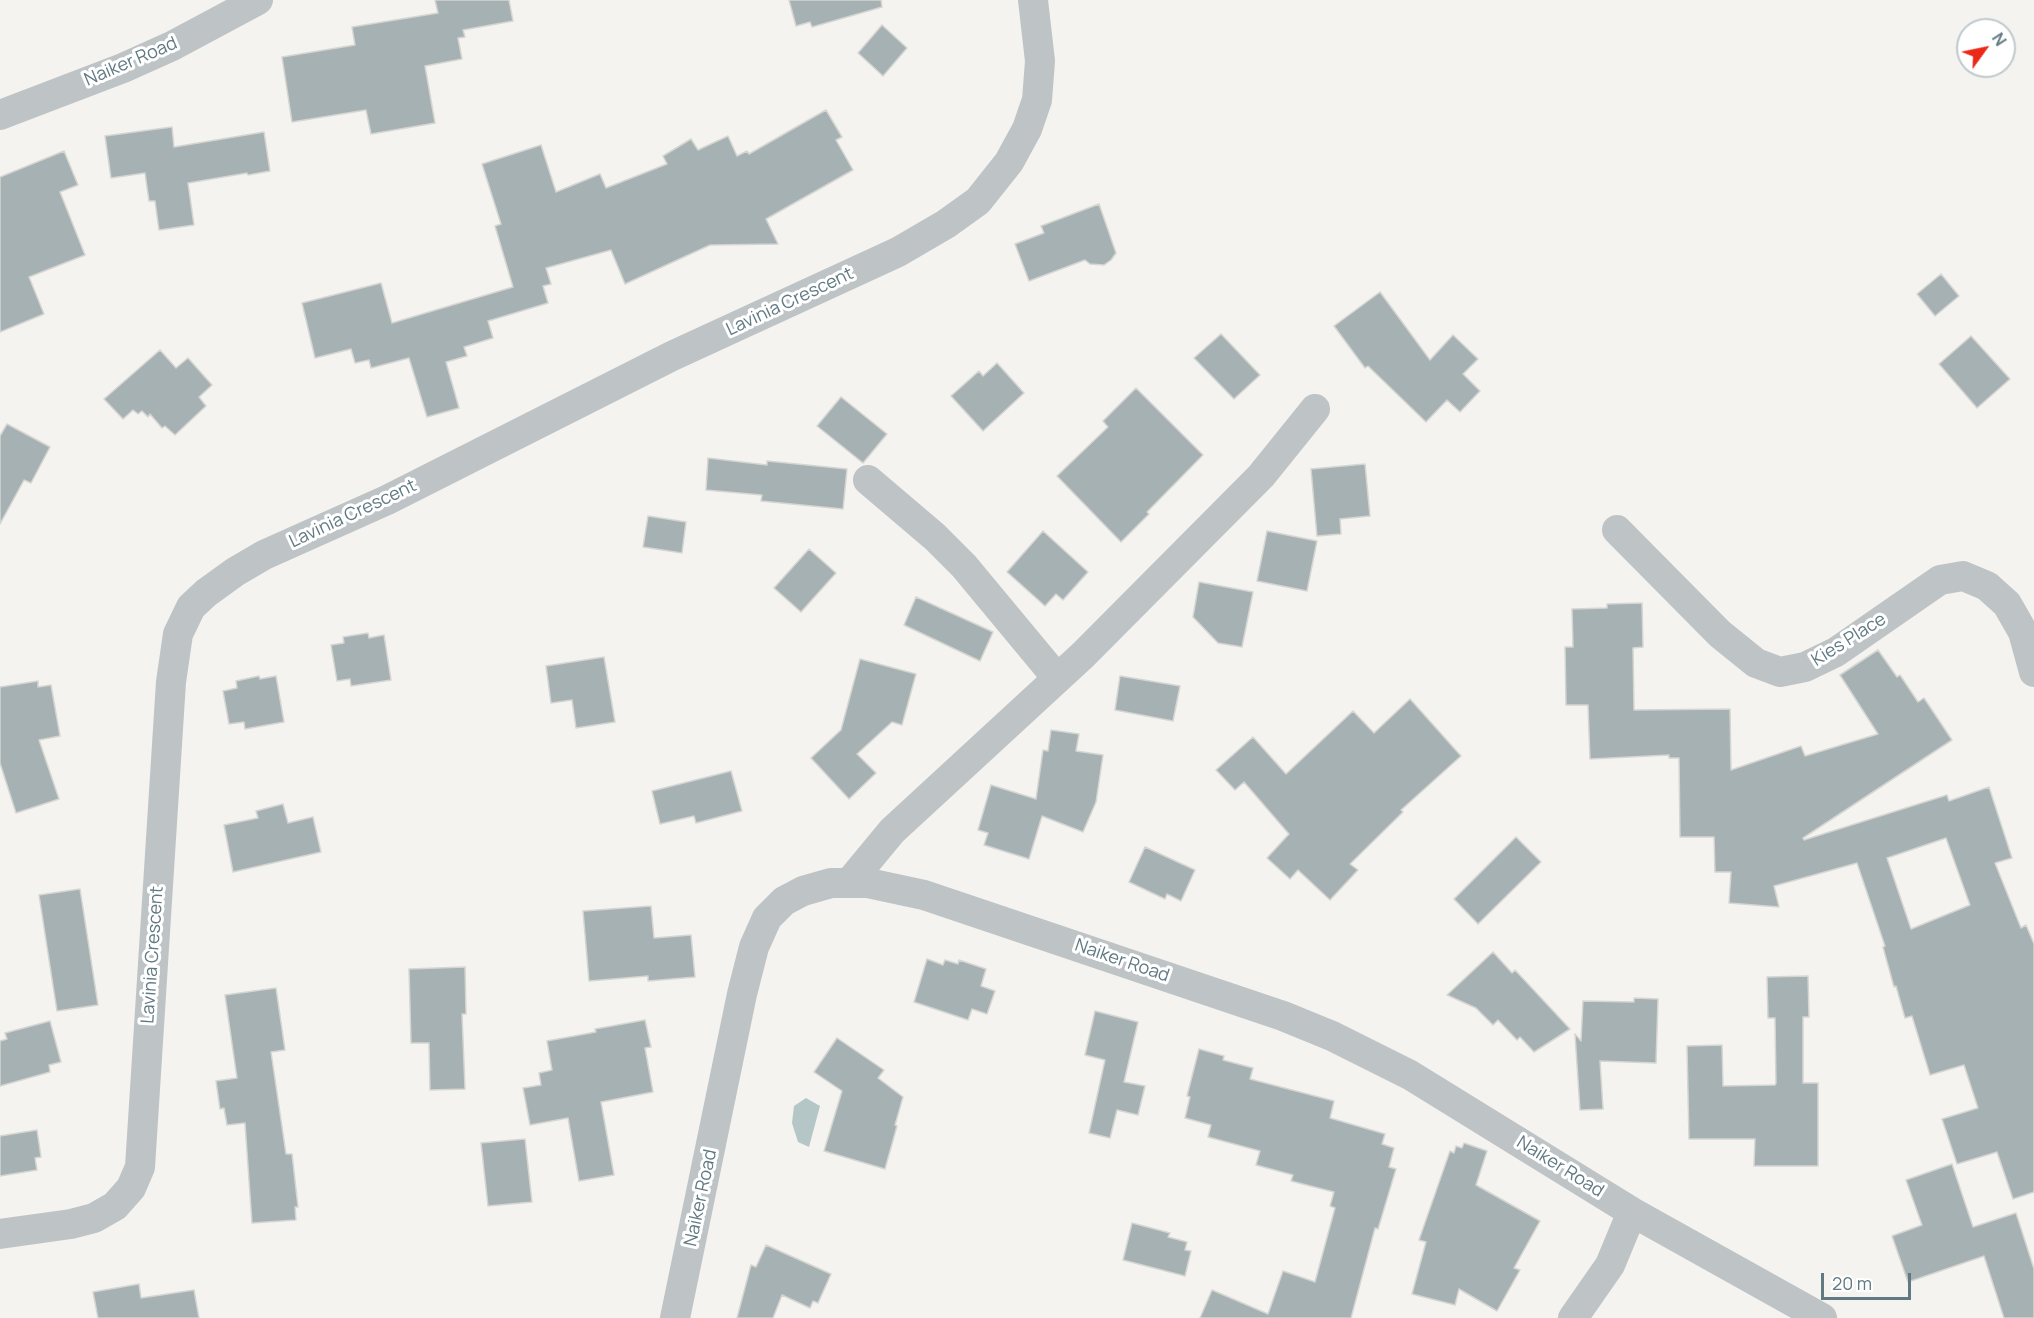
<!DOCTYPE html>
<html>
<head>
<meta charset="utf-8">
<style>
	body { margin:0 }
	#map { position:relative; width:2034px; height:1318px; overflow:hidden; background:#f4f3ef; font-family:Manrope,sans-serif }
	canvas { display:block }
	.north { position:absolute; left:1956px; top:18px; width:60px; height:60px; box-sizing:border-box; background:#fff; border:2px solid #c0c9cd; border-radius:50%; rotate:57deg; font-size:16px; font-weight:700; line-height:24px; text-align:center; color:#617982 }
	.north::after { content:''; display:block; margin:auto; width:21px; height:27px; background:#eb2918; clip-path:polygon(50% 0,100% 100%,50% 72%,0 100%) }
	.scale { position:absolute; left:1821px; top:1273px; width:90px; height:27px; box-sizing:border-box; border:3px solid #617982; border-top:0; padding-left:8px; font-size:18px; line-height:21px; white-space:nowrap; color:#617982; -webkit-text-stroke:4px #fff; paint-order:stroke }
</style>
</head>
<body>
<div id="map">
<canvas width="2034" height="1318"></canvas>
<div class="north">N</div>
<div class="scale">20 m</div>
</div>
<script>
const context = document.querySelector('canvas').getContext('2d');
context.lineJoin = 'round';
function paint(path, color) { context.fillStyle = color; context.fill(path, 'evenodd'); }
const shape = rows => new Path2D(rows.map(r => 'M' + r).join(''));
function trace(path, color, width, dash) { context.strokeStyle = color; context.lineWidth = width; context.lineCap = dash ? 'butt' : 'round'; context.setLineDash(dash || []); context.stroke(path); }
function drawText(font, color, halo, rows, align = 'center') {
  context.font = font + ' Manrope,sans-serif'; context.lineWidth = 6; context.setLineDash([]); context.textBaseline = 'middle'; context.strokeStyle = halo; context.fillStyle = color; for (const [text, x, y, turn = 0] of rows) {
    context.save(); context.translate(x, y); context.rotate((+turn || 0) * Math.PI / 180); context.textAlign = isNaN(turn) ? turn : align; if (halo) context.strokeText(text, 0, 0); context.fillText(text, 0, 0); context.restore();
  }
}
const water = shape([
	[806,1098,820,1106,809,1147,798,1142,792,1123,794,1106]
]);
const building = shape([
	[435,0,509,0,513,21,463,30,465,37,458,38,462,59,425,66,435,123,371,134,366,110,292,122,282,57,355,45,352,27,438,13,435,0],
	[789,0,881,0,882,7,812,27,810,22,796,26,789,0],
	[882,25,907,48,883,76,858,53,882,25],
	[826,110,842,137,836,140,853,170,766,219,778,244,710,245,625,284,611,250,546,268,551,284,543,286,548,303,488,321,493,338,464,347,467,356,446,362,459,408,427,417,409,358,371,368,369,360,355,363,351,349,315,358,302,303,381,283,392,323,513,287,495,226,501,224,482,164,541,145,556,192,600,174,606,188,667,164,663,156,691,139,698,150,728,136,737,156,747,151,749,154,826,110],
	[172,127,174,147,264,132,270,171,248,175,247,173,188,183,194,225,159,230,155,201,149,201,145,173,111,178,105,136,172,127],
	[64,151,78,185,60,192,85,255,29,277,44,314,0,332,0,177,64,151],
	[1099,204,1116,253,1111,260,1104,265,1090,264,1085,260,1029,281,1015,244,1044,233,1041,226,1099,204],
	[1941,274,1959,296,1935,316,1917,294,1941,274],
	[1380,292,1430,360,1453,335,1478,359,1463,374,1480,391,1460,412,1447,400,1426,422,1368,366,1365,368,1334,326,1380,292],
	[1221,334,1260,375,1234,399,1194,358,1221,334],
	[1971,336,2010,379,1977,408,1939,364,1971,336],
	[160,350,176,368,188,358,212,385,199,397,206,406,175,435,165,426,162,428,150,414,148,417,142,411,138,414,133,410,123,419,104,399,160,350],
	[997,363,1024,393,983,431,951,396,979,371,983,376,997,363],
	[1136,388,1203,455,1147,512,1149,514,1121,542,1057,476,1108,427,1103,421,1136,388],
	[841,397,887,434,863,463,817,426,841,397],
	[7,424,50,447,31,483,24,480,0,524,0,436,7,424],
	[708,458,767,465,767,461,847,469,843,509,761,501,762,495,706,490,708,458],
	[1365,464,1370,516,1340,519,1341,534,1317,536,1311,469,1365,464],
	[648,516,686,522,682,553,643,547,648,516],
	[1043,531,1088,572,1063,600,1056,594,1045,606,1007,572,1043,531],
	[1267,531,1317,541,1307,591,1257,581,1267,531],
	[809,549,836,573,801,612,774,588,809,549],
	[1199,582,1253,592,1242,647,1218,643,1193,617,1199,582],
	[916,597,993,632,980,661,904,625,916,597],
	[1642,603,1643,647,1633,648,1634,710,1730,709,1731,770,1801,746,1805,756,1878,734,1840,675,1878,650,1897,677,1900,675,1918,702,1924,698,1952,740,1803,838,1804,840,1947,795,1949,801,1989,787,2012,858,1995,863,2021,928,2026,925,2034,944,2034,1192,2013,1199,1997,1152,1957,1164,1942,1119,1978,1108,1964,1065,1930,1075,1912,1016,1905,1018,1896,986,1894,987,1883,947,1885,946,1857,863,1774,886,1779,907,1729,903,1731,872,1715,872,1714,837,1680,837,1679,758,1669,758,1669,755,1590,759,1588,705,1566,705,1565,647,1573,647,1572,609,1607,608,1607,604,1642,603],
	[1946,838,1970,905,1911,929,1887,858,1946,838],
	[368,633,369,638,384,635,391,680,351,686,350,679,337,681,331,645,344,643,343,637,368,633],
	[604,657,615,722,576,728,572,700,551,703,546,666,604,657],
	[860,659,916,674,902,725,892,722,857,754,876,773,849,799,811,758,841,730,860,659],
	[259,676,260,679,276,676,284,722,245,729,244,722,229,724,223,691,237,688,236,681,259,676],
	[1120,676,1180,686,1173,721,1115,710,1120,676],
	[38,681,38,687,51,685,60,736,39,740,59,799,16,813,0,763,0,687,38,681],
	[1410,699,1461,756,1401,810,1403,812,1350,864,1358,870,1330,900,1298,870,1290,879,1267,858,1289,834,1244,782,1235,790,1216,770,1253,737,1286,774,1353,711,1374,733,1410,699],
	[1051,730,1079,734,1076,751,1103,755,1096,802,1083,832,1042,816,1029,859,984,845,988,833,978,830,991,785,1036,799,1043,750,1048,751,1051,730],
	[731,771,742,811,696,823,694,816,660,824,652,791,731,771],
	[283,804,288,823,313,817,321,852,233,872,224,825,258,818,256,811,283,804],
	[1516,837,1541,862,1478,924,1454,899,1516,837],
	[1145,847,1195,870,1181,901,1167,894,1165,899,1129,882,1145,847],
	[80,889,98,1005,57,1011,39,895,80,889],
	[651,906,654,938,691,935,695,977,648,981,648,976,589,981,583,911,651,906],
	[1493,952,1512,973,1515,970,1570,1029,1534,1052,1520,1037,1517,1040,1498,1020,1493,1025,1476,1008,1447,995,1493,952],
	[927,959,943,965,945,960,958,964,959,960,986,969,981,986,995,991,987,1014,972,1009,968,1020,914,1002,927,959],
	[465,967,466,1014,462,1014,465,1089,430,1090,429,1043,411,1043,409,969,465,967],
	[1808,976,1809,1017,1803,1017,1803,1083,1818,1083,1818,1166,1754,1166,1755,1139,1689,1139,1687,1046,1722,1045,1723,1086,1775,1085,1776,1083,1775,1018,1768,1018,1767,977,1808,976],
	[276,988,285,1050,271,1052,286,1154,292,1154,298,1207,295,1207,296,1220,252,1223,245,1123,227,1125,224,1108,220,1109,216,1081,237,1078,225,995,276,988],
	[1634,998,1658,999,1656,1063,1600,1061,1603,1109,1580,1110,1575,1034,1581,1041,1583,1001,1634,1002,1634,998],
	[1095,1011,1138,1022,1124,1082,1145,1086,1138,1115,1117,1110,1110,1138,1089,1133,1105,1060,1085,1055,1095,1011],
	[645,1020,651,1047,645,1048,653,1092,601,1102,614,1175,579,1181,568,1118,530,1125,523,1088,541,1085,539,1073,552,1070,547,1041,596,1032,595,1029,645,1020],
	[50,1021,61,1062,49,1065,50,1072,0,1086,0,1041,7,1039,5,1033,50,1021],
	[837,1038,884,1070,878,1078,903,1097,895,1125,897,1126,885,1169,824,1151,842,1091,814,1072,837,1038],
	[1199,1049,1224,1056,1223,1060,1253,1068,1250,1079,1334,1101,1330,1118,1385,1134,1382,1144,1394,1148,1389,1167,1396,1169,1378,1229,1375,1228,1351,1318,1200,1318,1212,1290,1268,1314,1283,1271,1315,1282,1335,1208,1330,1206,1334,1192,1291,1181,1293,1175,1256,1165,1260,1151,1208,1137,1211,1125,1185,1118,1190,1097,1187,1096,1199,1049],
	[37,1130,41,1157,35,1158,37,1170,0,1176,0,1136,37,1130],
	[525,1139,532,1202,488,1206,481,1143,525,1139],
	[1464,1143,1487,1151,1476,1185,1540,1221,1514,1268,1520,1270,1497,1311,1459,1289,1455,1305,1412,1294,1426,1242,1419,1240,1450,1151,1454,1153,1456,1146,1462,1148,1464,1143],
	[1952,1164,1973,1227,2016,1213,2034,1269,2034,1318,2004,1318,1984,1256,1908,1282,1892,1236,1922,1225,1906,1180,1952,1164],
	[1132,1223,1170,1233,1168,1237,1187,1242,1185,1250,1191,1251,1185,1276,1123,1260,1132,1223],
	[766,1245,831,1274,818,1303,813,1301,810,1308,782,1295,773,1318,737,1318,751,1265,756,1267,766,1245],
	[139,1284,141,1298,194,1290,199,1318,98,1318,93,1292,139,1284]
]);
const minor = shape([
	[0,115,123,68,172,46,258,0],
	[868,480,935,537,964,566,1057,678],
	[1617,530,1720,634,1756,663,1780,672,1805,667,1836,652,1940,580,1963,576,1987,586,2007,604,2023,632,2034,672],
	[849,883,892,831,1083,655,1261,476,1315,409],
	[0,1234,71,1224,94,1218,115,1206,131,1188,140,1167,171,682,178,634,191,607,206,593,235,572,264,555,387,500,672,356,898,252,946,224,978,201,1009,162,1027,129,1037,100,1040,61,1033,0],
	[675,1318,742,994,754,947,767,918,784,901,803,891,831,883,868,883,924,895,1283,1016,1332,1036,1410,1075,1632,1212,1822,1318],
	[1573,1318,1610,1265,1632,1212]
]);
const streetNames = [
	["Naiker Road",131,62,-23],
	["Lavinia Crescent",790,302,-25],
	["Lavinia Crescent",353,514,-25],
	["Kies Place",1849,640,-32],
	["Lavinia Crescent",153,955,-86],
	["Naiker Road",1122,961,19],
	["Naiker Road",1560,1167,32],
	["Naiker Road",701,1198,-78]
];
paint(water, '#b5c6c7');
paint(building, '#a5b1b3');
trace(building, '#d5d5d2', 1.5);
trace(minor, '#bec4c6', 30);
drawText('18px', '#617982', '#fff', streetNames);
</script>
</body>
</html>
